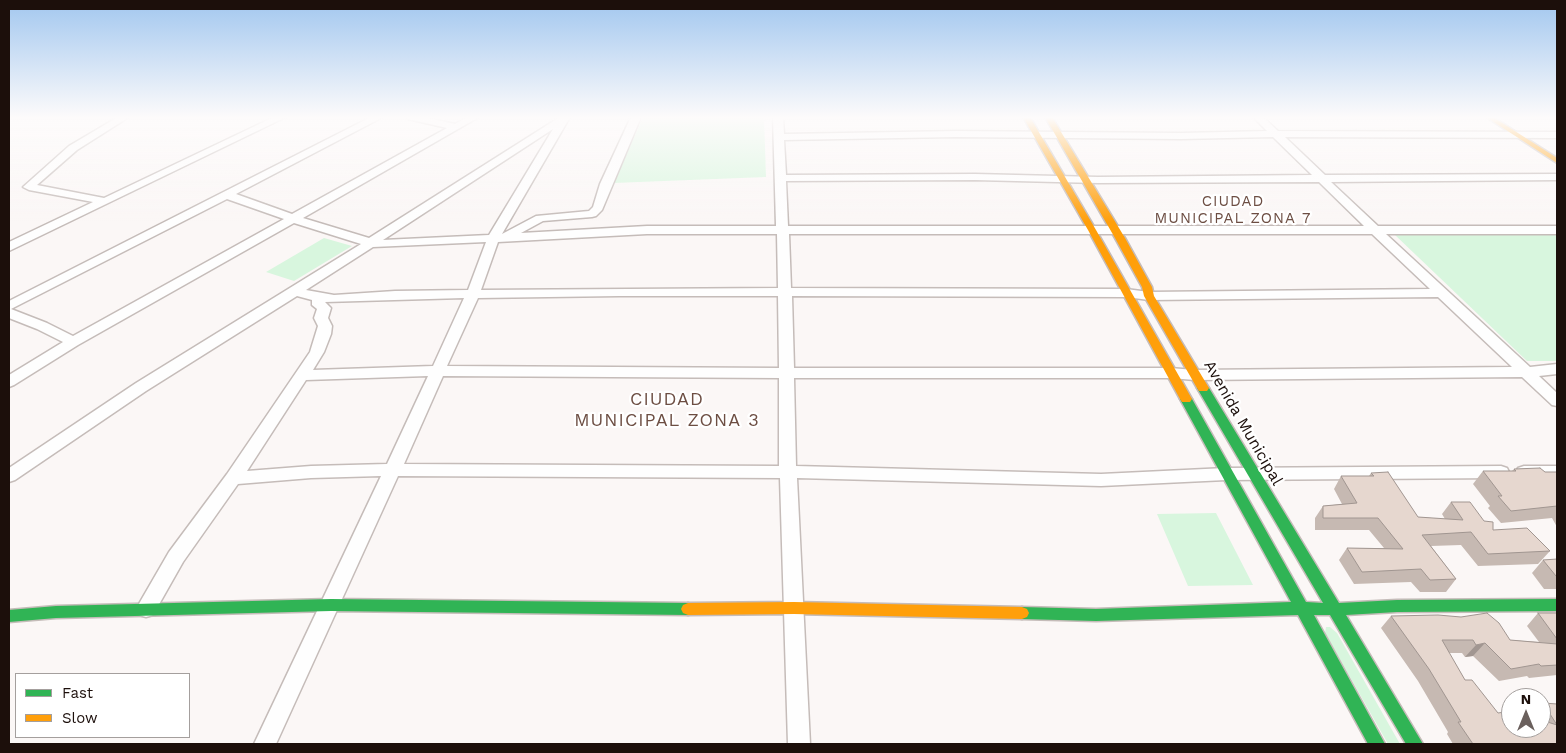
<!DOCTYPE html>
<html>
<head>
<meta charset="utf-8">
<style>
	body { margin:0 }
	#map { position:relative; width:1566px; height:753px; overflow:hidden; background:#fbf7f6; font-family:"Work Sans",sans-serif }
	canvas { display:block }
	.frame { position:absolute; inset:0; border:10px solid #1c0f0b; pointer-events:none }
	.legend { position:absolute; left:15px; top:673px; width:175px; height:65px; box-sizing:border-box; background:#fff; border:1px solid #a49f9d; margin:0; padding:6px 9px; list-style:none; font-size:15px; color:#1c0f0b }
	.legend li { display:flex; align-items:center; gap:10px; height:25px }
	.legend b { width:25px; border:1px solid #a49f9d }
	.north { position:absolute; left:1501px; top:688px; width:50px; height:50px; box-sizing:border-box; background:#fff; border:1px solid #a49f9d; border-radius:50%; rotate:0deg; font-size:14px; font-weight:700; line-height:20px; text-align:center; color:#1c0f0b }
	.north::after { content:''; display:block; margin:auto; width:18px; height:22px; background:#6a605d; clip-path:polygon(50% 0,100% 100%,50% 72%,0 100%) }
</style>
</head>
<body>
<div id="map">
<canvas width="1566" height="753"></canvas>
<div class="frame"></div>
<ul class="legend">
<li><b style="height:6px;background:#30b455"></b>Fast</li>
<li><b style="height:6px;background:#ff9f0a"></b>Slow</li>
</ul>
<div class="north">N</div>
</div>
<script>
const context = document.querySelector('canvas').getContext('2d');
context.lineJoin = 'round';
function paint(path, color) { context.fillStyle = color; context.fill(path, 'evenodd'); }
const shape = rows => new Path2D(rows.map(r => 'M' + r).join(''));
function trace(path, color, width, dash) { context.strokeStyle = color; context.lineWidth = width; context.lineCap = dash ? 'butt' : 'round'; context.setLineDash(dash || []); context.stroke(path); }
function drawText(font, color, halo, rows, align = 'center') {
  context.font = font + ' "Work Sans",sans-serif'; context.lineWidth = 4.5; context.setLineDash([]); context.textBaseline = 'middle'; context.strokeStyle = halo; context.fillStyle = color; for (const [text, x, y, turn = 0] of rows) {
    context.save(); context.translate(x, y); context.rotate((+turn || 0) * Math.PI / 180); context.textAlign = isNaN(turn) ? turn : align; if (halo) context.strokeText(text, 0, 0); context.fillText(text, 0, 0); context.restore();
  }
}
const green = shape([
	[643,117,764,117,766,177,614,183],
	[1395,235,1557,235,1557,361,1527,361],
	[324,238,352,246,294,281,266,272],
	[1216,513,1253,585,1188,586,1157,514],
	[1326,627,1330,627,1337,633,1400,744,1388,744,1325,633]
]);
const street = shape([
	[118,117,129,117,77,150,37,185,104,198,274,117,286,117,9,251,9,242,93,202,29,190,23,187,69,146,118,117],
	[371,117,383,117,236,194,292,214,447,128,408,119,406,117,423,117,455,124,467,117,479,117,303,218,369,238,560,117,570,117,502,234,536,216,589,211,593,207,600,184,631,117,641,117,602,210,596,216,592,217,543,221,521,233,647,226,776,226,773,117,783,117,784,134,956,131,1181,133,1267,131,1253,117,1263,117,1278,131,1557,132,1557,138,1285,137,1325,175,1557,174,1557,180,1331,182,1378,226,1557,226,1557,234,1386,234,1530,367,1557,364,1557,374,1539,376,1557,393,1557,406,1552,405,1522,377,1195,380,1170,378,794,378,796,466,1101,474,1226,468,1501,466,1507,468,1509,472,1507,476,1501,478,1226,480,1101,486,797,478,810,744,788,744,780,478,398,476,276,744,254,744,381,476,311,478,238,484,183,562,153,615,146,617,139,615,136,609,169,552,227,474,310,352,318,326,314,318,317,309,312,305,312,300,297,296,146,391,15,480,9,482,9,468,136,383,361,244,294,223,78,345,14,385,9,387,9,375,63,342,37,329,9,318,9,301,371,117],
	[553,129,489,235,383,240,553,129],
	[956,137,1181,139,1273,137,1312,175,1098,177,975,174,786,175,784,140,956,137],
	[975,180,1098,183,1319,182,1364,226,788,226,786,181,975,180],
	[227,199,284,219,73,336,47,323,11,309,227,199],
	[647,234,777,234,778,288,481,290,498,242,647,234],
	[789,234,1372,234,1430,289,1149,292,1126,289,791,288,789,234],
	[486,242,468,290,395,291,334,295,306,290,373,247,486,242],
	[619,296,778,296,779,368,447,366,478,298,619,296],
	[792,296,1126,297,1149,300,1438,297,1512,367,1195,370,1170,368,794,368,792,296],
	[464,298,433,366,313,370,324,352,331,334,332,326,328,318,331,308,325,302,464,298],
	[428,376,387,464,311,466,247,471,306,380,428,376],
	[443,376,779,378,779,466,404,464,443,376],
	[1524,466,1557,466,1557,478,1524,478,1518,476,1516,472,1518,468,1524,466]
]);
const fast = shape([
	[1203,384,1209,388,1339,603,1397,600,1557,599,1557,611,1397,612,1346,615,1423,744,1406,744,1330,615,1314,615,1385,744,1368,744,1298,615,1096,621,1022,619,1017,617,1015,613,1017,609,1022,607,1096,609,1291,602,1180,399,1186,395,1192,399,1306,602,1323,603,1197,388,1203,384],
	[331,599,688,603,693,605,695,609,693,613,688,615,331,611,56,618,9,622,9,610,56,606,331,599]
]);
const slow = shape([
	[1023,117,1030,117,1096,230,1192,399,1190,402,1182,402,1180,399,1088,230,1023,117],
	[1045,117,1052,117,1125,238,1152,287,1154,296,1209,388,1207,391,1199,391,1197,388,1144,296,1142,287,1115,238,1045,117],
	[1486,117,1493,117,1557,158,1557,163,1486,117],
	[794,602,1022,607,1027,609,1029,613,1027,617,1022,619,794,614,688,615,683,613,681,609,683,605,688,603,794,602]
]);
const wall = shape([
	[1514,469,1545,472,1557,472,1557,527,1552,518,1501,523,1488,508,1490,506,1473,484,1483,471,1512,471],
	[1371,473,1418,517,1445,519,1442,514,1451,502,1484,521,1493,530,1550,551,1538,564,1478,566,1461,545,1431,546,1456,579,1446,592,1420,592,1411,582,1354,584,1339,560,1347,548,1384,548,1369,530,1315,530,1315,518,1323,506,1342,504,1334,489,1341,476,1369,476],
	[1557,559,1557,589,1544,589,1532,573,1543,560],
	[1538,613,1557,613,1557,675,1529,678,1527,676,1499,681,1473,656,1465,657,1462,653,1449,653,1465,680,1498,713,1541,728,1541,706,1543,703,1557,704,1557,744,1453,744,1447,734,1448,732,1418,681,1381,628,1391,616,1510,640,1539,642,1527,626]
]);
const shadedWall = shape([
	[1485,643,1473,656,1465,657,1476,645]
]);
const building = shape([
	[1540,468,1545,472,1557,472,1557,506,1511,511,1498,496,1502,496,1483,471,1516,471,1514,469,1540,468],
	[1388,472,1418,517,1463,520,1451,502,1470,502,1484,521,1493,522,1493,530,1527,528,1550,551,1488,554,1471,532,1422,535,1456,579,1430,580,1421,569,1362,572,1347,548,1403,549,1378,518,1323,518,1323,506,1357,503,1341,476,1374,476,1371,473,1388,472],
	[1557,559,1557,576,1556,576,1543,560,1557,559],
	[1487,613,1499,623,1510,640,1557,644,1557,665,1541,666,1539,664,1511,669,1485,643,1476,645,1473,640,1442,640,1465,680,1472,680,1498,713,1511,711,1511,728,1541,728,1541,720,1557,725,1543,703,1557,704,1557,744,1473,744,1458,722,1461,722,1429,669,1391,616,1438,615,1461,617,1487,613],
	[1538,613,1557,613,1557,639,1538,613]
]);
const farNeighbourhoodnames = [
	["CIUDAD",1233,202],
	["MUNICIPAL ZONA 7",1233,219]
];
const streetNames = [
	["Avenida Municipal",1243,423,60]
];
const neighbourhoodNames = [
	["CIUDAD",667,400],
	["MUNICIPAL ZONA 3",667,421]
];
paint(green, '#d8f6de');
trace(street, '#c5bcb9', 3);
trace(fast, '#c5bcb9', 3);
trace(slow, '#c5bcb9', 3);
paint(street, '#fefefe');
paint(fast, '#30b455');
paint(slow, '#ff9f0a');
paint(wall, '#c6b9b2');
paint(shadedWall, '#a19691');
paint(building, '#e6d7cf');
trace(building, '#a19691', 1);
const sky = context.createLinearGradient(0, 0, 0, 222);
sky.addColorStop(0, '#a2c7ef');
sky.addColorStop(0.53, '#fdfbfb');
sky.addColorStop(1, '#fdfbfb00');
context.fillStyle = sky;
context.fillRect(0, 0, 1566, 222);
context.letterSpacing = '1px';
drawText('15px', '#6d4e43', '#fff', farNeighbourhoodnames);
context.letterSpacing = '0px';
drawText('16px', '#1c0f0b', '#fff', streetNames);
context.letterSpacing = '1px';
drawText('18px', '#6d4e43', '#fff', neighbourhoodNames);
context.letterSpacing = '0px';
</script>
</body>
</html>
